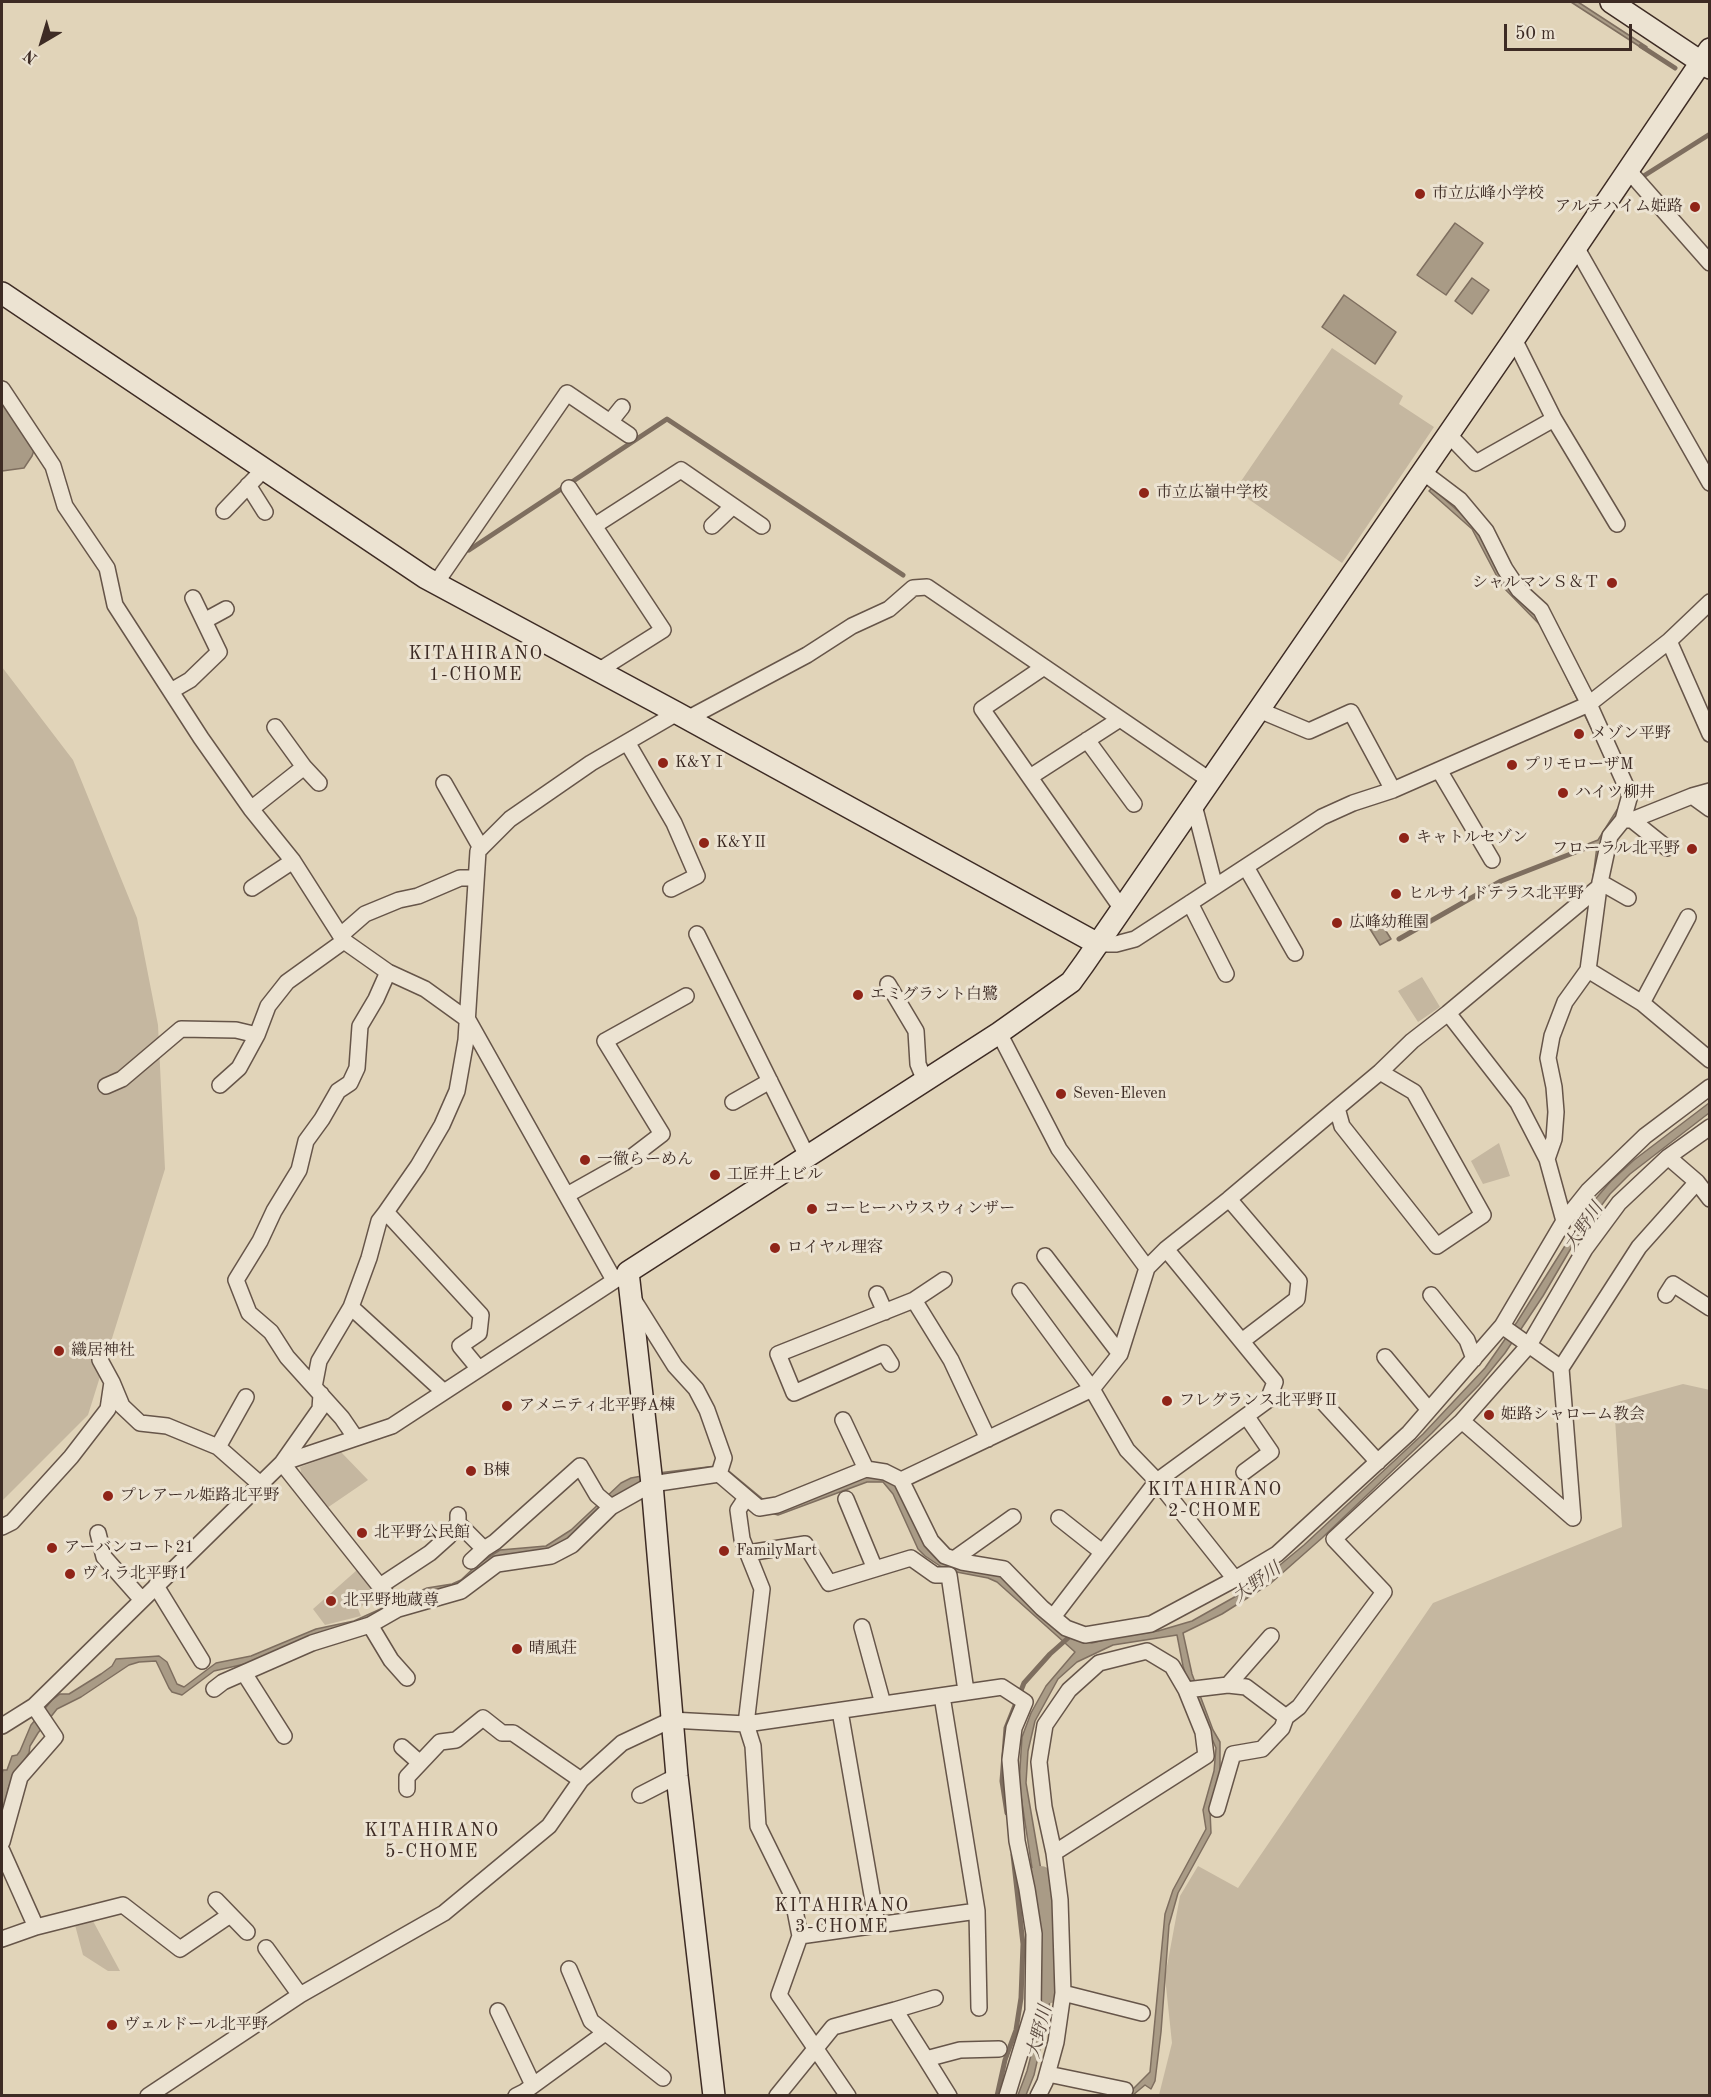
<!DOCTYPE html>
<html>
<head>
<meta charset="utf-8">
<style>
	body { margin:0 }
	#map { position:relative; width:1711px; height:2097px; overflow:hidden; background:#e1d4b9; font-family:"Old Standard TT",serif }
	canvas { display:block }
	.frame { position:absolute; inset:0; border:3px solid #3d2b24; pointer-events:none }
	.north { position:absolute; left:12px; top:12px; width:60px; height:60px; -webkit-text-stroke:4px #ece3d2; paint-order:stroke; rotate:218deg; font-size:16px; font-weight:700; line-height:24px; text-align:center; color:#3d2b24 }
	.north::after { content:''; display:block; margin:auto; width:21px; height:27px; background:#3d2b24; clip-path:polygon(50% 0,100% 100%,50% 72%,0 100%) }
	.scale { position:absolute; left:1504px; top:24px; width:128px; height:27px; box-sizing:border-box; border:3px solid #3d2b24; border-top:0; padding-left:8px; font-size:18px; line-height:21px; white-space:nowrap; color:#3d2b24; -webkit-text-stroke:4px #ece3d2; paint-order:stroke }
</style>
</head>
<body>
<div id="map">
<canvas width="1711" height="2097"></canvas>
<div class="frame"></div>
<div class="north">N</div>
<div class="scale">50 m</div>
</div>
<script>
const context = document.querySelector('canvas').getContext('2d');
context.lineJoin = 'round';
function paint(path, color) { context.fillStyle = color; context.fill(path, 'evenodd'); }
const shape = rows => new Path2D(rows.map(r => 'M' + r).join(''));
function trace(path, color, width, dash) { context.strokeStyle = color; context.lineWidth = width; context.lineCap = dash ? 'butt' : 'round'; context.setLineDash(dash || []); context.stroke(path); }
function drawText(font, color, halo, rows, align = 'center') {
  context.font = font + ' "Old Standard TT","Noto Serif JP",serif'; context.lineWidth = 6; context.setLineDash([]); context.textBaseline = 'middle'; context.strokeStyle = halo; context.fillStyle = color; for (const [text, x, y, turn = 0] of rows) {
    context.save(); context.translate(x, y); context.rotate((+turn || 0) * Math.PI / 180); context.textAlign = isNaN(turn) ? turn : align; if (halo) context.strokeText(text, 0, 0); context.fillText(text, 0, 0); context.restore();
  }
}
const green = shape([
	[1332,348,1403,396,1399,404,1434,427,1342,563,1235,490],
	[2,667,73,760,137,918,158,1025,165,1169,88,1415,2,1501],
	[1422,977,1440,1007,1418,1022,1398,991],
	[1499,1143,1510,1176,1483,1184,1471,1161],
	[1683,1384,1710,1390,1709,2095,1159,2095,1172,2043,1165,1977,1180,1896,1198,1866,1238,1888,1433,1603,1622,1527,1614,1403],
	[341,1452,368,1480,327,1508,303,1481,300,1467],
	[357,1570,371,1589,371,1599,358,1609,361,1616,325,1625,313,1609],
	[93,1921,120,1971,108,1971,83,1955,75,1925]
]);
const water = shape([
	[1571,2,1578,2,1647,47,1645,50,1571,2],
	[1455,223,1483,243,1446,295,1417,275,1455,223],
	[1472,278,1489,290,1472,314,1455,301,1472,278],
	[1344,295,1396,332,1375,364,1322,327,1344,295],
	[2,394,37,442,32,456,24,468,2,471,2,394],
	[1432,488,1475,526,1505,584,1526,603,1546,626,1626,792,1623,807,1601,842,1586,968,1564,1000,1555,1018,1546,1053,1554,1095,1555,1116,1552,1136,1549,1135,1552,1115,1553,1095,1546,1073,1543,1052,1552,1017,1561,998,1582,965,1597,846,1582,851,1580,847,1598,840,1620,805,1623,791,1586,718,1543,628,1502,586,1472,529,1429,491,1432,488],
	[1381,923,1391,939,1380,945,1370,929,1381,923],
	[1709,1103,1709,1113,1630,1174,1610,1194,1577,1238,1543,1296,1505,1353,1479,1385,1432,1433,1322,1538,1271,1583,1222,1614,1183,1633,1192,1674,1213,1730,1220,1742,1220,1773,1210,1811,1211,1833,1178,1893,1169,1925,1161,2032,1155,2081,1151,2089,1145,2085,1133,2095,1127,2095,1150,2072,1165,1914,1173,1890,1206,1829,1203,1810,1214,1771,1216,1748,1189,1686,1183,1666,1177,1635,1113,1645,1077,1662,1058,1679,1035,1721,1028,1751,1026,1783,1046,1899,1053,1952,1052,1976,1049,2009,1034,2075,1026,2095,1018,2095,1027,2071,1039,2024,1045,1972,1040,1906,1032,1868,1019,1783,1022,1737,1031,1713,1046,1686,1075,1652,997,1582,988,1578,946,1570,925,1556,918,1549,893,1494,883,1482,867,1482,778,1515,771,1513,724,1476,663,1478,567,1544,466,1585,258,1661,214,1671,182,1695,172,1692,169,1688,156,1661,139,1662,129,1665,81,1697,57,1709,38,1733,30,1746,29,1753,14,1776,9,1786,2,1817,2,1774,3,1770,7,1770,12,1756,17,1755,20,1751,31,1725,52,1700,60,1694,69,1694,101,1674,112,1666,116,1659,159,1656,167,1662,177,1684,184,1687,216,1663,251,1656,316,1629,354,1621,427,1588,452,1584,461,1580,478,1564,500,1550,546,1546,571,1530,621,1483,631,1478,658,1473,716,1466,730,1472,765,1501,862,1475,892,1480,899,1490,923,1540,1001,1574,1074,1638,1092,1643,1112,1638,1158,1631,1192,1621,1247,1590,1269,1574,1304,1545,1423,1434,1485,1368,1517,1322,1592,1203,1611,1181,1634,1160,1709,1103]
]);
const stream = shape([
	[1641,46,1675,68],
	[1642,177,1710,134],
	[469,550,667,419,903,575],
	[1399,939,1501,881,1586,848],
	[1007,1813,1002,1781,1006,1728,1024,1683,1050,1654,1068,1638],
	[997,2096,1005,2060,1016,2030,1021,1998,1023,1944,1013,1855]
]);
const river = shape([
	[1040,1881,1053,1938,1050,1988]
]);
const street = shape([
	[1628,170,1710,263],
	[1576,247,1710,483],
	[1514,339,1554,419,1617,524],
	[2,389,53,466,65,506,107,568,115,605,201,738,251,809,293,861,344,941,388,972,425,989,468,1020,614,1280],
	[610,422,622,407],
	[1448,434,1476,463,1554,419],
	[1423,472,1460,500,1486,531,1505,569,1519,590,1541,610,1589,704,1630,795,1623,820,1610,836,1599,887,1588,970,1642,1003,1710,1060],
	[248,485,265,512],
	[569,488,663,630,598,671],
	[224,511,264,469],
	[594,526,681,470,762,526],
	[712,526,733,506],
	[436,583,567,393,629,435],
	[204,621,226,609],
	[1669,641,1710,734],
	[1044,667,982,709,1122,909],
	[171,691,190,680,219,652,193,598],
	[1259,710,1309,731,1351,712,1393,790],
	[687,719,807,655,852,626,889,609,913,588,927,587,1211,781],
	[275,727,304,767,319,783],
	[1087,740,1134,804],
	[627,742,674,823,697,876,671,889],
	[1439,770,1492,860],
	[1030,777,1120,719],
	[444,783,481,848],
	[1692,796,1710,809],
	[1194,805,1215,887],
	[251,809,304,767],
	[1623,820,1632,820,1692,796,1710,791],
	[1632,820,1667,848],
	[1246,867,1295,953],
	[1600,882,1628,898],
	[252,888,293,861],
	[1190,903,1226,974],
	[697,934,807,1156],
	[341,935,365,914,399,900,418,896,460,878,476,878],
	[1098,944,1116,944,1135,939,1322,817,1353,803,1393,790,1589,704,1669,641,1710,602],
	[888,984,916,1031,918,1064,925,1081],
	[1642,1003,1688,917],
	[999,1033,1059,1149,1147,1268],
	[1380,1072,1414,1092,1483,1215,1437,1246,1342,1126,1337,1108,1380,1072,1412,1041,1448,1013],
	[220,1085,239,1068,257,1035],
	[106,1086,122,1079,181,1029,236,1030,257,1035,268,1006,287,982,344,941],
	[733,1102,770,1081],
	[1668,1157,1697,1182,1710,1199],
	[1547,1159,1554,1139,1556,1112,1554,1087,1548,1058,1552,1036,1565,1002,1588,970],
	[567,1195,624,1163,662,1134,605,1041,686,996],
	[1229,1199,1299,1281,1297,1299,1242,1341],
	[1564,1221,1547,1159,1518,1103,1448,1013,1599,887],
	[1166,1249,1275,1382,1268,1400,1157,1481,1235,1579],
	[1045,1256,1120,1354],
	[1020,1291,1092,1389,1127,1450,1157,1481,1053,1617],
	[877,1294,885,1312],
	[1431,1295,1467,1340,1474,1359],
	[1666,1295,1673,1284,1710,1308],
	[633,1299,675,1366,696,1389,707,1410,724,1458,719,1474],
	[914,1300,951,1360,988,1439],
	[351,1307,444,1392],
	[1502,1326,1561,1368],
	[1385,1357,1429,1410],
	[891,1364,884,1353,794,1393,778,1354,914,1300,944,1280],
	[479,1369,460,1346,479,1333,481,1315,386,1212,418,1166,442,1125,457,1091,466,1040,478,851,510,819,591,763,677,713],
	[112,1382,122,1406,140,1423,167,1426,218,1447,260,1484],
	[314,1387,319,1361,351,1307,369,1258,379,1221,386,1212],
	[321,1394,320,1409,282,1463,398,1609],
	[1322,1401,1378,1462],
	[843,1420,866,1469],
	[1462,1421,1573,1518,1561,1368,1639,1247,1697,1182],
	[355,1437,342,1418,287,1357,271,1332,249,1313,236,1280,260,1241,274,1211,299,1170,306,1141,322,1119,338,1091,350,1083,357,1068,360,1026,376,999,388,972],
	[218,1447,246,1397],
	[1244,1472,1271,1452,1247,1417],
	[901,1480,1092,1389,1120,1354,1147,1268,1166,1249,1229,1199,1337,1108],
	[746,1498,738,1510,742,1539,762,1589,746,1724,753,1746,758,1826,792,1895,800,1936,779,1995,848,2096],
	[846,1499,875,1569],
	[1059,1518,1102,1552],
	[458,1523,484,1549,495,1542,580,1466,597,1495,611,1507],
	[2,1527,12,1522,71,1457,108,1409,112,1382,100,1360],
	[98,1533,104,1557,142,1600],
	[748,1553,805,1544,829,1583,911,1558,935,1575,949,1575,966,1691],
	[954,1559,1013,1517],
	[471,1561,484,1549],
	[156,1586,202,1661],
	[380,1586,430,1553,449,1536,458,1523,458,1515],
	[370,1625,391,1660,407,1678],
	[862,1627,883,1704],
	[244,1673,284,1736],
	[1228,1685,1271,1636],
	[214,1689,223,1682,312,1643,370,1625,398,1609,461,1591,497,1564,551,1556,572,1545,611,1507,652,1484,719,1474,759,1508,777,1505,866,1469,885,1472,901,1480,931,1541,945,1556,962,1562,1004,1569,1042,1608,1066,1628,1085,1635,1151,1624,1235,1579,1277,1554,1409,1433,1502,1326,1564,1221,1588,1191,1645,1136,1710,1087],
	[1186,1690,1228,1685,1246,1687,1286,1717],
	[840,1711,877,1924],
	[2,1726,34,1706,282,1463,392,1426,623,1275],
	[402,1747,420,1763],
	[407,1789,407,1777,440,1742,456,1740,483,1718,502,1733,513,1733,581,1780],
	[640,1795,677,1776],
	[1217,1809,1233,1754,1262,1749,1282,1728,1286,1717,1299,1707,1384,1592,1334,1539,1462,1421,1529,1345,1585,1249,1619,1203,1668,1157,1710,1127],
	[2,1842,20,1777,55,1737,34,1706],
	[2,1851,36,1927],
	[216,1900,247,1932],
	[977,1911,979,2008],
	[800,1936,977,1911,942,1696],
	[2,1939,36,1927,123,1905,180,1949,230,1915],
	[266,1948,300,1995],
	[569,1969,591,2021,663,2078],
	[1063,1993,1142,2013],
	[895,2010,935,1998],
	[498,2011,533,2085],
	[926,2059,949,2096],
	[1048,2074,1125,2090],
	[148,2096,300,1995,444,1913,549,1826,581,1780,622,1743,671,1720,746,1724,1002,1687,1025,1702,1014,1728,1010,1760,1017,1841,1027,1889,1034,1934,1033,2011,1007,2096],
	[516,2096,524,2092,605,2033],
	[777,2096,833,2027,895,2010,926,2059,960,2050,999,2049],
	[1038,2096,1045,2082,1056,2042,1063,1993,1060,1900,1054,1853,1044,1807,1039,1762,1045,1725,1069,1690,1099,1663,1147,1651,1172,1666,1186,1690,1203,1732,1206,1756,1054,1853]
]);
const secondary = shape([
	[1611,2,1710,68],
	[2,293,426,578,677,713,1098,944],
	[714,2096,677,1776,652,1484,628,1272,999,1033,1071,982,1084,964,1514,339,1710,49]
]);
const markers = [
	[1420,194,6,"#8f2418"],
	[1695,207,6,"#8f2418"],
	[1144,493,6,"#8f2418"],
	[1612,583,6,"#8f2418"],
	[1579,734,6,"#8f2418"],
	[663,763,6,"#8f2418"],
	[1512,765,6,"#8f2418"],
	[1563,793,6,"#8f2418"],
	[1404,838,6,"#8f2418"],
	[704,843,6,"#8f2418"],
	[1692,849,6,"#8f2418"],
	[1396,894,6,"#8f2418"],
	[1337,923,6,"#8f2418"],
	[858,995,6,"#8f2418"],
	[1061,1094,6,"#8f2418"],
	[585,1160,6,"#8f2418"],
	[715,1175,6,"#8f2418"],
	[812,1209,6,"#8f2418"],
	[775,1248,6,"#8f2418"],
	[59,1351,6,"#8f2418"],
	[1167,1401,6,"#8f2418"],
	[507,1406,6,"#8f2418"],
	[1489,1415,6,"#8f2418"],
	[471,1471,6,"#8f2418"],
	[108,1496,6,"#8f2418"],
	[362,1533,6,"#8f2418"],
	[52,1548,6,"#8f2418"],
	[724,1551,6,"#8f2418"],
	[70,1574,6,"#8f2418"],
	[331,1601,6,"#8f2418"],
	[517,1649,6,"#8f2418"],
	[112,2025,6,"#8f2418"]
];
const poiNames = [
	["市立広峰小学校",1432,194],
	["アルテハイム姫路",1683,207,"right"],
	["市立広嶺中学校",1156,493],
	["シャルマンＳ＆Ｔ",1600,583,"right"],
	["メゾン平野",1591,734],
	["K&YⅠ",675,763],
	["プリモローザM",1524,765],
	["ハイツ柳井",1575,793],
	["キャトルセゾン",1416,838],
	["K&YⅡ",716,843],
	["フローラル北平野",1680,849,"right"],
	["ヒルサイドテラス北平野",1408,894],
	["広峰幼稚園",1349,923],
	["エミグラント白鷺",870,995],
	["Seven-Eleven",1073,1094],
	["一徹らーめん",597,1160],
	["工匠井上ビル",727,1175],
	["コーヒーハウスウィンザー",824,1209],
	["ロイヤル理容",787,1248],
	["織居神社",71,1351],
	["フレグランス北平野Ⅱ",1179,1401],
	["アメニティ北平野A棟",519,1406],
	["姫路シャローム教会",1501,1415],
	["B棟",483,1471],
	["プレアール姫路北平野",120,1496],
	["北平野公民館",374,1533],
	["アーバンコート21",64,1548],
	["FamilyMart",736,1551],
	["ヴィラ北平野1",82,1574],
	["北平野地蔵尊",343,1601],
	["晴風荘",529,1649],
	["ヴェルドール北平野",124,2025]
];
const neighbourhoodNames = [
	["KITAHIRANO",476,654],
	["1-CHOME",476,675],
	["KITAHIRANO",1215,1490],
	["2-CHOME",1215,1511],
	["KITAHIRANO",432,1831],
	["5-CHOME",432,1852],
	["KITAHIRANO",842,1906],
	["3-CHOME",842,1927]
];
const waterNames = [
	["大野川",1584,1227,-56],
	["大野川",1257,1583,-36],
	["大野川",1040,2032,-76]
];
paint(green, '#c5b7a0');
paint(water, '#a99b86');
trace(water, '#7e6e5f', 1.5);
trace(stream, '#7e6e5f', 5);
trace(river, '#a99b86', 30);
trace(street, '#665549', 18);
trace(secondary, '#3d2b24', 24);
trace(street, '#ece3d2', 15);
trace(secondary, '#ece3d2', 21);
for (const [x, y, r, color] of markers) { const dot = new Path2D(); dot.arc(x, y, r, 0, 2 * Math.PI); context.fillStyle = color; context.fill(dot); trace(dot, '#ece3d2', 2); }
drawText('16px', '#3d2b24', '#ece3d2', poiNames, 'left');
context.letterSpacing = '1.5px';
drawText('18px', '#3d2b24', '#ece3d2', neighbourhoodNames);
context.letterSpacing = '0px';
drawText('italic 18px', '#58473c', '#ece3d2', waterNames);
</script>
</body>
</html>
